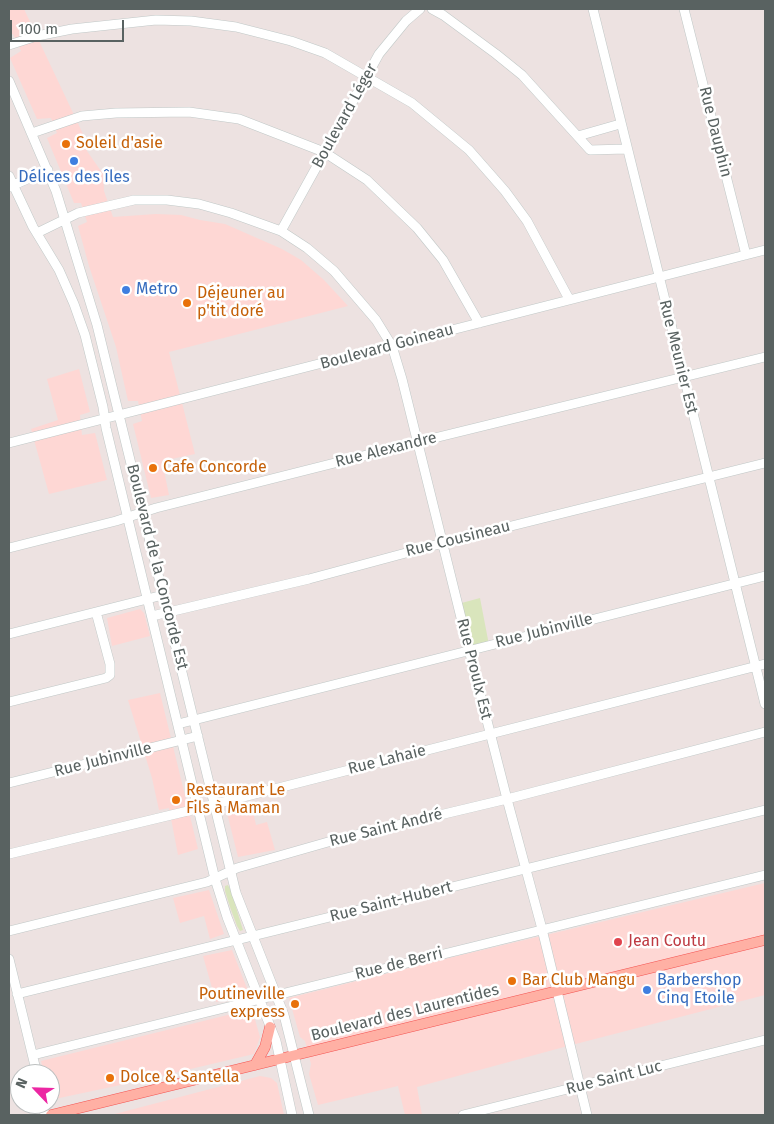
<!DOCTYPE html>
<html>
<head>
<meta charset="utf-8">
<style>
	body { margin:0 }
	#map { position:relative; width:774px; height:1124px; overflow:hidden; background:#ede2e1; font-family:"Fira Sans",sans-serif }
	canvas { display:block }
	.frame { position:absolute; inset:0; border:10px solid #596261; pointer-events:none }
	.north { position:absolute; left:10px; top:1064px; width:50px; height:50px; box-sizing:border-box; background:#fff; border:1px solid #bdc0c0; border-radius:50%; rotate:294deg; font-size:14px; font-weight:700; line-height:20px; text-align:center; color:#596261 }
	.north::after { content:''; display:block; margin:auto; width:18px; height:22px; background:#ec27a3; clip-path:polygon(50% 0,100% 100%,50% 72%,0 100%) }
	.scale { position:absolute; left:10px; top:20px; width:114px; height:22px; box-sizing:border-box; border:2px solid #596261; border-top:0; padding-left:6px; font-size:15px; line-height:18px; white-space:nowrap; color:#596261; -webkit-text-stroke:4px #fff; paint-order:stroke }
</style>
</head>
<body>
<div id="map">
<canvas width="774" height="1124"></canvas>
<div class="frame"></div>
<div class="north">N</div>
<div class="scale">100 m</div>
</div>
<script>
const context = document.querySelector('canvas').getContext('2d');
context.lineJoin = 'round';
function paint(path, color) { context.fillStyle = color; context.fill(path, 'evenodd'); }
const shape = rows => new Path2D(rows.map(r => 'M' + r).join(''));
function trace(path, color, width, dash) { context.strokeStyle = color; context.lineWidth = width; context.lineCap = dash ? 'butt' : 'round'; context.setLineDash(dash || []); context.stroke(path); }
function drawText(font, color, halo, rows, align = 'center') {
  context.font = font + ' "Fira Sans",sans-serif'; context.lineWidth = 5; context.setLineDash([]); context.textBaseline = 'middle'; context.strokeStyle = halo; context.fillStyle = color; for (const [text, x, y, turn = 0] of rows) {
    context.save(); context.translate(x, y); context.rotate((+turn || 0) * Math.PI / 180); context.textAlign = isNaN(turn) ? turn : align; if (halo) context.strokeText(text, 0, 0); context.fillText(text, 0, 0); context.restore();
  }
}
const commercial = shape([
	[9,9,24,9,83,134,87,151,103,174,104,191,113,217,156,214,181,215,200,220,225,224,282,249,301,260,324,280,348,306,169,352,195,454,162,461,169,495,151,498,133,424,142,421,138,401,128,401,116,347,89,266,78,226,87,222,81,203,74,203,47,138,57,133,51,118,37,119,10,58,21,51,13,34,9,35],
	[79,369,90,412,80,415,82,435,95,433,107,480,49,494,31,429,58,420,47,379],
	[140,609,144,613,150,636,112,646,107,618],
	[160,693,198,849,178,855,169,808,159,810,152,778,128,700],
	[251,803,256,825,267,822,275,850,238,857,226,809],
	[765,883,765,995,564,1047,417,1087,422,1115,405,1115,398,1086,318,1105,309,1074,311,1064,305,1041,300,1037,289,998,449,958],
	[209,890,224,934,210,939,204,916,180,923,173,898],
	[232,950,248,991,244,995,216,1002,203,956],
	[252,1009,260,1037,254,1054,144,1080,50,1100,50,1074,44,1074,41,1061],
	[260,1076,271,1078,277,1083,284,1115,111,1115]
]);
const green = shape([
	[480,598,489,645,469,650,458,604],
	[228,885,231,891,243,930,240,931,237,926,230,907,225,891,225,886]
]);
const minor = shape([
	[432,9,443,15,496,54,522,75,590,150,626,149],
	[593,9,765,704],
	[684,9,746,255],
	[9,45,37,36,72,29,156,20,191,21,236,27,291,41,325,53,412,103,469,150,505,191,527,221,569,299],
	[9,81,56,191,97,325,236,893,284,1015,309,1115],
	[32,133,82,116,116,113,189,112,239,119,324,152,367,180,417,228,443,260,479,323],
	[578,136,620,124],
	[9,176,33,227,59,270,74,304,85,335,103,407,106,428,215,879,227,917,276,1041,292,1115],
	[9,187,48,170],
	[281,231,379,54,406,21,420,9],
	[37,233,78,213,134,200,167,200,199,204,231,213,281,231,307,248,334,271,376,320,392,346,402,379,469,650,507,799,542,929,587,1115],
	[9,443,765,250],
	[9,548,116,521,156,508,418,442,765,357],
	[152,616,309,579,443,543,765,463],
	[9,634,163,595],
	[9,702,106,678,110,675,110,664,96,612],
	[178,724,765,576],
	[9,783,198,736],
	[9,854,192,810,765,664],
	[9,931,207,882,237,868,335,840,507,799,765,732],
	[9,959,37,1074],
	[17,994,765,810],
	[33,1055,765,875],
	[43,1104,45,1115],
	[463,1115,765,1040]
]);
const major = shape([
	[255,1065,265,1047,270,1027],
	[51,1115,765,940]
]);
const markers = [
	[66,144,5,"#e8710a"],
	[74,161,5,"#3f7fe0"],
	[126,290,5,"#3f7fe0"],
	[187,303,5,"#e8710a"],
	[153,468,5,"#e8710a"],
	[176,800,5,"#e8710a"],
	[618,942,5,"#e0444e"],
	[512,981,5,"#e8710a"],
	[647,990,5,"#3f7fe0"],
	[295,1004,5,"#e8710a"],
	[110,1078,5,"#e8710a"]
];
const streetNames = [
	["Boulevard Léger",345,116,-61],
	["Rue Dauphin",715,132,76],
	["Boulevard Goineau",387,347,-15],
	["Rue Meunier Est",678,357,76],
	["Rue Alexandre",386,450,-14],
	["Rue Cousineau",458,539,-14],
	["Boulevard de la Concorde Est",157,567,76],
	["Rue Jubinville",544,631,-14],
	["Rue Proulx Est",474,669,76],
	["Rue Jubinville",103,760,-14],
	["Rue Lahaie",387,760,-14],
	["Rue Saint André",386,828,-14],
	["Rue Saint-Hubert",391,902,-14],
	["Rue de Berri",399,964,-14],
	["Boulevard des Laurentides",405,1013,-14],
	["Rue Saint Luc",614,1078,-14]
];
const foodNames = [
	["Soleil d'asie",76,144],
	["Déjeuner au",197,294],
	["p'tit doré",197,312],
	["Cafe Concorde",163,468],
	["Restaurant Le",186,791],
	["Fils à Maman",186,809],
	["Bar Club Mangu",522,981],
	["Poutineville",285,995,"right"],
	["express",285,1013,"right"],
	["Dolce & Santella",120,1078]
];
const shopNames = [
	["Délices des îles",74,178,"center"],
	["Metro",136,290],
	["Barbershop",657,981],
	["Cinq Etoile",657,999]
];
const healthNames = [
	["Jean Coutu",628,942]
];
paint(commercial, '#fed7d4');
paint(green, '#d9e5bc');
trace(minor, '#c0c8c7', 10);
trace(major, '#f45553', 11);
trace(minor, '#fff', 9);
trace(major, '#ffb0a4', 10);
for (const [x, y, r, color] of markers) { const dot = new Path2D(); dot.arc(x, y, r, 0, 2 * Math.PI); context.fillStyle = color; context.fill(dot); trace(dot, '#fff', 2); }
drawText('16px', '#596261', '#fff', streetNames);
drawText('16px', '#c56008', '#fff', foodNames, 'left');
drawText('16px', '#366cbe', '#fff', shopNames, 'left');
drawText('16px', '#be3a42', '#fff', healthNames, 'left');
</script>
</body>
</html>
